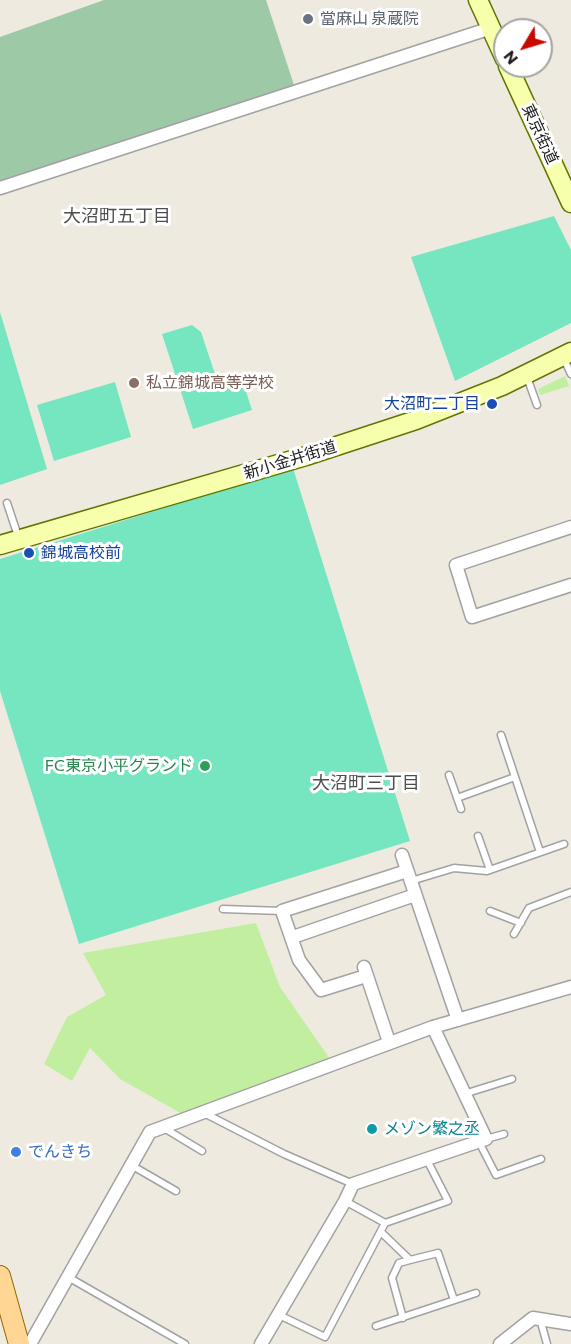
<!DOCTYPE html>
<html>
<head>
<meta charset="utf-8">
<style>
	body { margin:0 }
	#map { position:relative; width:571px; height:1344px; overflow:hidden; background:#eeeadf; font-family:Commissioner,sans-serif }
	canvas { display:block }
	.north { position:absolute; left:493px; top:18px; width:60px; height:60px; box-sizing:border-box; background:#fff; border:2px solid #a4a4a4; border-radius:50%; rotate:232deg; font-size:16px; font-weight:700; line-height:24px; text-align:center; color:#1b1b1b }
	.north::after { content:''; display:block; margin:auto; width:21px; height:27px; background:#c70a00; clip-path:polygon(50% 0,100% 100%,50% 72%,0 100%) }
</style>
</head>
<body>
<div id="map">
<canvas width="571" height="1344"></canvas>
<div class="north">N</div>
</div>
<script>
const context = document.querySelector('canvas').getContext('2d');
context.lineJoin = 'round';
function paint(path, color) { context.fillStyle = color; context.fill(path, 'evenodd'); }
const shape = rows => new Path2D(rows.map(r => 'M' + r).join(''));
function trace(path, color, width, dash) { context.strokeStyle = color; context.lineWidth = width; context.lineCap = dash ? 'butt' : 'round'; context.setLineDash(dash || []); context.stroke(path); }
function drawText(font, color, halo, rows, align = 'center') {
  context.font = font + ' Commissioner,"Noto Sans JP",sans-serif'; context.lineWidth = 6; context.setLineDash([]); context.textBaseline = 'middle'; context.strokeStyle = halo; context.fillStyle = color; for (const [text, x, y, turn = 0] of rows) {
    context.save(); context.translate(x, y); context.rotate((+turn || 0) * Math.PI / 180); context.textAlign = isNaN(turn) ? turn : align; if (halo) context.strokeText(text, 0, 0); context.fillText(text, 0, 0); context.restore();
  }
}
const grass = shape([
	[565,376,569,386,540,395,538,389],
	[256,923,280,987,330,1059,184,1115,120,1079,90,1048,72,1081,44,1064,67,1017,106,995,83,953]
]);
const cemetery = shape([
	[104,0,266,0,295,88,0,186,0,37]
]);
const pitch = shape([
	[554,216,571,250,571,323,455,381,411,257],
	[0,312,47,469,0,485],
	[192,325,201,332,218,383,241,376,252,410,193,429,162,334],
	[115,382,131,437,54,461,37,405],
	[293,468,410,841,79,944,0,691,0,559]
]);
const service = shape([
	[564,359,571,374],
	[527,377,537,405],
	[7,503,18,536],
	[501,735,540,852],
	[449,775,461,809],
	[457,798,515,777],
	[478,836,490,870],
	[411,881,454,868,487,871,564,844],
	[223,909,282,911],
	[490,911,521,923],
	[514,934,529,908,571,892],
	[464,1094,512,1079],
	[204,1113,284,1154,353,1184],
	[164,1128,202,1151],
	[486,1139,504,1134],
	[479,1142,496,1175,541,1159],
	[131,1165,176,1191],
	[385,1223,448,1201,427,1160],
	[382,1233,410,1260,438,1253,454,1300],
	[68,1277,185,1344],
	[279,1315,325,1337,385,1223,345,1201],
	[403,1318,392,1278,399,1263,410,1260],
	[540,1319,547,1344],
	[376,1326,476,1293]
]);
const minor = shape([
	[0,188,491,28],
	[571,527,456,565,472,617,571,585],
	[402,855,458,1020],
	[293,937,415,895],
	[364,967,389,1042],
	[366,976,321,990,299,960,282,911,407,871],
	[30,1344,150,1132,433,1027,571,987],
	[261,1344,345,1201,353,1184,486,1139,433,1027],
	[500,1344,533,1318,571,1324]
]);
const secondary = shape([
	[478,0,505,59],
	[508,66,571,203],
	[0,545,306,456,416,420,502,386,571,352]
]);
const primary = shape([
	[0,1276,19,1344]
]);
const markers = [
	[308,19,6,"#6b7280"],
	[134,383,6,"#8d6e63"],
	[492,404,6,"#1a4fb4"],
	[29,553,6,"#1a4fb4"],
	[205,766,6,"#2e9e5b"],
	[372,1129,6,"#0f9aa8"],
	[16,1152,6,"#3f7fe0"]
];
const worshipNames = [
	["當麻山 泉蔵院",320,19]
];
const streetNames = [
	["東京街道",540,134,65],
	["新小金井街道",290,460,-17]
];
const educationNames = [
	["私立錦城高等学校",146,383]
];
const transitNames = [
	["大沼町二丁目",480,404],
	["錦城高校前",41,553,"left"]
];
const leisureNames = [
	["FC東京小平グランド",193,766]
];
const cultureNames = [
	["メゾン繁之丞",384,1129]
];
const shopNames = [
	["でんきち",28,1152]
];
const neighbourhoodNames = [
	["大沼町五丁目",117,216],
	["大沼町三丁目",366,783]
];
paint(grass, '#c2ef9f');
paint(cemetery, '#9ec9a7');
paint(pitch, '#75e6c0');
trace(service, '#a2a2a2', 9);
trace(minor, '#a2a2a2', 15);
trace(secondary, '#627500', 21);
trace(primary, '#936900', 22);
trace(service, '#fff', 6);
trace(minor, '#fff', 12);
trace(secondary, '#f7ffad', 18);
trace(primary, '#ffd694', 20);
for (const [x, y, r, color] of markers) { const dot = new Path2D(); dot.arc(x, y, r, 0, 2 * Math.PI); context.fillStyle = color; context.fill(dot); trace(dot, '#fff', 2); }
drawText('16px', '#5b616d', '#fff', worshipNames, 'left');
drawText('16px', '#1b1b1b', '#fff', streetNames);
drawText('16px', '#785e54', '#fff', educationNames, 'left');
drawText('16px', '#164399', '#fff', transitNames, 'right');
drawText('16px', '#27864d', '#fff', leisureNames, 'right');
drawText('16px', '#0d838f', '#fff', cultureNames, 'left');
drawText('16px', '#366cbe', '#fff', shopNames, 'left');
drawText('18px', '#4e4e4e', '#fff', neighbourhoodNames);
</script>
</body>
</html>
